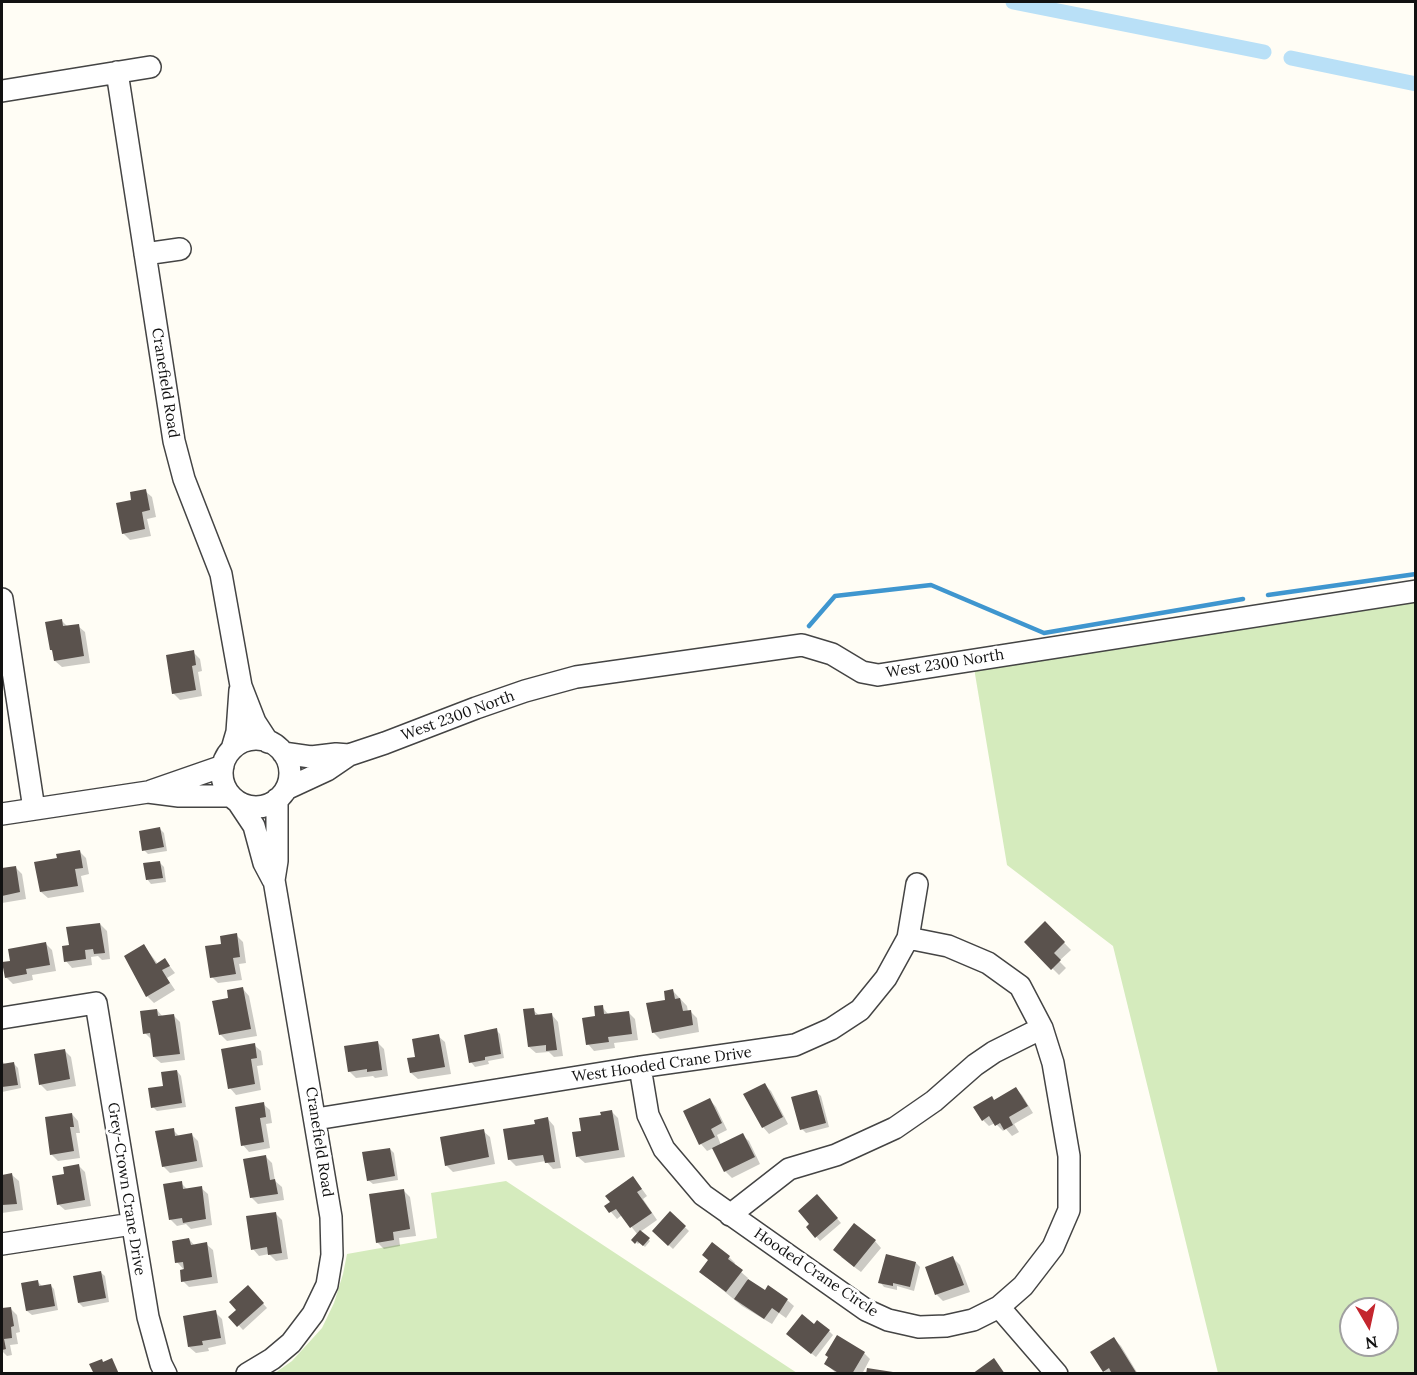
<!DOCTYPE html>
<html>
<head>
<meta charset="utf-8">
<style>
	body { margin:0 }
	#map { position:relative; width:1417px; height:1375px; overflow:hidden; background:#fffdf5; font-family:Lora,serif }
	canvas { display:block }
	.frame { position:absolute; inset:0; border:3px solid #111; pointer-events:none }
	.north { position:absolute; left:1339px; top:1297px; width:60px; height:60px; box-sizing:border-box; background:#fff; border:2px solid #a0a0a0; border-radius:50%; rotate:171deg; font-size:16px; font-weight:700; line-height:24px; text-align:center; color:#111 }
	.north::after { content:''; display:block; margin:auto; width:21px; height:27px; background:#c4262e; clip-path:polygon(50% 0,100% 100%,50% 72%,0 100%) }
</style>
</head>
<body>
<div id="map">
<canvas width="1417" height="1375"></canvas>
<div class="frame"></div>
<div class="north">N</div>
</div>
<script>
const context = document.querySelector('canvas').getContext('2d');
context.lineJoin = 'round';
function paint(path, color) { context.fillStyle = color; context.fill(path, 'evenodd'); }
const shape = rows => new Path2D(rows.map(r => 'M' + r).join(''));
function trace(path, color, width, dash) { context.strokeStyle = color; context.lineWidth = width; context.lineCap = dash ? 'butt' : 'round'; context.setLineDash(dash || []); context.stroke(path); }
function drawText(font, color, halo, rows, align = 'center') {
  context.font = font + ' Lora,serif'; context.lineWidth = 6; context.setLineDash([]); context.textBaseline = 'middle'; context.strokeStyle = halo; context.fillStyle = color; for (const [text, x, y, turn = 0] of rows) {
    context.save(); context.translate(x, y); context.rotate((+turn || 0) * Math.PI / 180); context.textAlign = isNaN(turn) ? turn : align; if (halo) context.strokeText(text, 0, 0); context.fillText(text, 0, 0); context.restore();
  }
}
const green = shape([
	[1412,580,1415,580,1415,1373,1218,1373,1113,946,1007,865,974,668,1415,599],
	[1351,1309,1387,1309,1387,1345,1351,1345],
	[506,1181,797,1373,275,1373,292,1361,322,1328,334,1303,343,1274,347,1254,437,1238,431,1193]
]);
const shadow = shape([
	[145,491,152,497,156,517,147,519,151,536,130,540,123,533,133,501],
	[61,620,68,627,78,626,85,632,90,663,62,667,55,661,54,652,51,650],
	[193,652,200,659,202,671,198,672,202,696,180,700,173,693],
	[160,829,164,833,167,851,148,854,144,850],
	[80,852,86,858,89,874,81,876,84,892,48,898,41,892,58,860],
	[160,863,164,867,166,882,151,884,147,879],
	[15,867,22,874,26,899,2,903,2,870],
	[1045,923,1071,950,1059,961,1066,968,1059,975,1026,942],
	[100,924,107,931,110,959,102,960,98,956,91,957,92,965,72,968,66,961,70,947],
	[236,935,243,942,246,963,239,964,242,980,218,983,212,977,223,945],
	[46,944,52,950,56,971,32,975,33,980,13,984,6,977,12,962],
	[144,946,158,964,165,960,175,973,167,978,175,990,154,1003,147,996],
	[243,989,249,996,257,1036,227,1041,220,1034,230,999],
	[673,991,687,1006,688,1012,690,1011,697,1018,699,1032,660,1039,653,1032],
	[602,1007,609,1015,628,1012,635,1019,638,1040,614,1043,615,1048,594,1051,588,1044],
	[157,1010,163,1017,174,1016,180,1022,185,1060,161,1063,154,1057,152,1040,145,1033],
	[533,1010,540,1016,552,1015,558,1022,563,1056,554,1057,549,1052,536,1053,529,1047],
	[496,1030,500,1034,504,1058,488,1061,489,1064,475,1067,471,1062],
	[438,1036,445,1042,451,1074,418,1079,411,1073,417,1058],
	[377,1042,384,1049,388,1076,375,1078,373,1076,356,1078,349,1071],
	[254,1045,261,1051,263,1065,257,1066,261,1090,236,1095,230,1088],
	[64,1050,71,1057,76,1086,47,1091,40,1084],
	[2,1061,5,1064,14,1064,18,1068,21,1088,2,1092],
	[177,1071,181,1076,186,1107,157,1111,153,1107],
	[764,1084,771,1091,788,1124,769,1134,763,1127],
	[1016,1089,1022,1095,1033,1113,1014,1124,1019,1132,1012,1136,1006,1129,1003,1131,995,1123,989,1126,983,1120,995,1101],
	[816,1092,821,1096,829,1127,806,1133,802,1129],
	[710,1100,716,1107,727,1130,717,1135,721,1145,742,1135,749,1141,760,1164,732,1178,725,1171,714,1148,707,1151,701,1144],
	[263,1104,270,1110,272,1123,266,1124,270,1148,249,1152,243,1145],
	[612,1112,618,1118,625,1157,585,1163,578,1157,583,1132,602,1116],
	[72,1114,78,1121,80,1133,76,1133,80,1158,58,1161,51,1154],
	[548,1119,554,1126,561,1168,553,1169,546,1161,516,1166,509,1159,537,1125],
	[173,1130,180,1137,192,1135,198,1141,203,1167,170,1173,163,1166],
	[483,1131,490,1137,495,1164,453,1172,446,1165],
	[390,1149,394,1153,398,1180,373,1184,368,1180],
	[266,1157,272,1163,275,1181,282,1187,284,1200,258,1204,251,1197],
	[78,1165,85,1172,91,1206,65,1210,58,1204,66,1176],
	[12,1175,19,1181,23,1210,2,1213,2,1176],
	[181,1183,188,1190,201,1188,208,1194,212,1225,191,1229,186,1224,177,1226,170,1219],
	[639,1185,647,1196,643,1199,657,1220,640,1232,650,1241,645,1247,640,1242,638,1244,633,1240,638,1235,622,1215,617,1219,606,1206],
	[403,1190,410,1197,416,1236,399,1238,400,1246,384,1249,377,1242],
	[821,1200,841,1223,820,1241,808,1227],
	[275,1213,282,1220,288,1259,276,1261,269,1254,259,1256,253,1249],
	[670,1213,689,1231,673,1249,654,1231],
	[189,1239,195,1246,206,1244,213,1250,218,1283,189,1287,183,1281,185,1271,177,1262],
	[875,1241,881,1248,861,1272,841,1257],
	[729,1257,735,1263,734,1266,748,1278,747,1280,766,1292,787,1300,794,1306,786,1318,779,1313,772,1324,742,1306,708,1278],
	[953,1258,960,1265,970,1292,943,1301,937,1295,927,1267],
	[916,1263,920,1267,914,1291,897,1286,897,1290,884,1287,880,1282],
	[100,1272,105,1276,109,1302,83,1307,79,1303],
	[38,1282,43,1287,50,1285,54,1289,58,1310,32,1315,27,1311],
	[248,1287,267,1308,243,1330,231,1317,238,1310],
	[10,1308,17,1315,20,1332,16,1333,18,1344,10,1345,12,1355,7,1356,2,1351,2,1310],
	[215,1312,222,1319,226,1344,208,1348,209,1351,196,1353,189,1347],
	[815,1326,829,1331,833,1335,816,1357,792,1338],
	[1114,1339,1121,1346,1138,1374,1107,1374,1104,1371],
	[864,1353,870,1359,862,1374,837,1374,826,1364]
]);
const stream = shape([
	[1268,595,1416,574],
	[809,626,835,596,931,585,1044,633,1243,599]
]);
const canal = shape([
	[1013,2,1264,52],
	[1291,58,1416,84]
]);
const building = shape([
	[146,489,150,510,142,512,145,529,122,534,116,503,131,500,130,492],
	[62,619,63,626,79,624,84,656,54,661,52,650,50,650,45,622],
	[194,650,196,665,192,666,196,690,172,694,166,655],
	[160,827,164,847,142,851,139,831],
	[80,850,83,868,75,869,78,886,40,892,34,862,57,858,56,854],
	[160,861,163,878,146,880,143,863],
	[16,866,20,892,2,896,2,868],
	[1045,921,1065,942,1054,953,1061,960,1051,970,1024,942],
	[100,923,105,953,94,954,93,949,85,950,86,959,64,962,62,946,69,945,66,927],
	[237,933,240,957,233,958,236,974,210,978,205,946,221,944,220,936],
	[46,942,50,965,26,969,27,974,5,978,2,962,10,961,8,949],
	[144,944,156,964,165,958,170,966,162,970,170,983,146,997,124,956],
	[243,987,251,1029,219,1035,212,1001,228,998,227,990],
	[673,989,675,999,680,998,683,1011,691,1010,693,1025,652,1033,646,1003,665,1000,664,991],
	[603,1005,604,1014,629,1011,632,1034,608,1037,609,1042,586,1045,582,1018,595,1016,594,1006],
	[534,1008,535,1015,552,1013,557,1050,546,1051,546,1045,528,1047,523,1009],
	[157,1009,158,1016,174,1014,180,1054,153,1057,150,1033,143,1034,140,1011],
	[497,1028,501,1054,485,1057,485,1060,469,1063,464,1035],
	[439,1034,445,1067,410,1073,407,1058,415,1057,412,1039],
	[378,1041,382,1070,367,1072,367,1069,348,1072,344,1046],
	[255,1043,257,1058,251,1059,255,1084,228,1089,221,1049],
	[65,1049,70,1079,39,1085,34,1054],
	[14,1062,18,1085,2,1087,2,1064],
	[177,1070,182,1103,151,1108,148,1088,163,1086,161,1072],
	[765,1083,783,1117,762,1128,743,1094],
	[1016,1087,1028,1106,1009,1117,1013,1125,1004,1130,1000,1123,995,1126,989,1116,982,1121,973,1107,992,1096,994,1100],
	[817,1090,826,1123,800,1130,791,1097],
	[710,1098,722,1123,711,1129,715,1137,699,1145,683,1111],
	[264,1102,266,1117,260,1118,264,1142,241,1146,235,1107],
	[612,1110,619,1150,576,1157,572,1132,581,1131,579,1118,601,1115,600,1112],
	[72,1113,74,1127,70,1127,74,1151,50,1155,45,1117],
	[548,1117,555,1162,545,1163,543,1155,508,1160,503,1129,535,1124,534,1120],
	[174,1128,175,1136,192,1133,197,1161,162,1167,155,1131],
	[484,1129,489,1157,445,1166,440,1137],
	[743,1133,755,1157,724,1172,712,1148],
	[390,1148,395,1176,367,1181,362,1152],
	[266,1155,270,1180,275,1179,278,1194,250,1198,243,1159],
	[79,1164,85,1200,57,1205,52,1176,64,1174,63,1167],
	[12,1173,17,1204,2,1205,2,1175],
	[633,1176,642,1189,637,1192,652,1213,630,1228,616,1209,609,1213,604,1206,610,1202,605,1196],
	[182,1181,183,1189,202,1186,206,1219,183,1223,182,1218,169,1220,163,1184],
	[404,1189,410,1229,393,1232,394,1240,376,1243,369,1194],
	[817,1194,838,1218,815,1238,806,1227,809,1224,798,1211],
	[670,1211,686,1226,668,1246,652,1231],
	[276,1212,282,1253,268,1255,267,1247,251,1250,246,1216],
	[854,1223,876,1240,854,1267,833,1250],
	[640,1230,650,1238,643,1246,637,1241,635,1244,631,1240],
	[189,1238,191,1245,207,1242,212,1277,181,1282,180,1270,184,1269,183,1262,175,1263,172,1241],
	[712,1242,730,1256,728,1259,743,1270,726,1292,699,1272,708,1260,702,1255],
	[886,1254,916,1262,910,1287,893,1283,893,1286,878,1283],
	[953,1256,964,1285,935,1295,925,1267],
	[101,1271,106,1298,78,1303,73,1276],
	[748,1279,765,1290,768,1285,788,1299,779,1313,772,1308,764,1319,734,1299],
	[38,1280,39,1286,51,1284,55,1306,26,1311,21,1283],
	[248,1285,264,1303,237,1327,228,1317,236,1310,229,1302],
	[11,1307,14,1326,11,1327,12,1338,4,1339,6,1349,2,1350,2,1308],
	[216,1310,221,1338,202,1341,203,1345,188,1347,183,1316],
	[802,1314,814,1324,817,1320,830,1330,811,1354,786,1334],
	[837,1335,865,1352,852,1374,840,1374,824,1364,828,1357,825,1355],
	[1114,1337,1137,1374,1112,1374,1109,1368,1103,1372,1090,1352],
	[112,1358,119,1374,94,1374,89,1364,102,1359,103,1362],
	[994,1358,1005,1374,972,1374],
	[867,1368,893,1372,893,1374,866,1374]
]);
const minor = shape([
	[117,72,174,441,184,479,221,574,241,686,255,722,268,742],
	[2,91,150,67],
	[145,254,180,249],
	[2,599,34,809],
	'222 773a34 34 0 1 1 68 0a34 34 0 1 1-68 0Z',
	[232,749,237,732,240,690],
	[283,753,311,757,336,754,349,755],
	[286,789,327,770,349,755,385,743,476,708,525,691,576,677,802,645,832,654,862,672,878,675,1416,591],
	[151,791,223,766],
	[238,802,254,826,264,863,273,880],
	[2,814,148,792,179,796,231,796],
	[2,1018,96,1003,148,1317,161,1364,166,1374],
	[640,1067,648,1115,664,1149,703,1195,866,1310,888,1320,919,1327,946,1326,973,1320,999,1307,1023,1286,1053,1247,1069,1210,1069,1156,1053,1063,1042,1028,1020,986,988,963,948,946,908,938],
	[316,1119,640,1067,795,1045,831,1029,860,1010,886,978,908,938,917,884],
	[730,1215,789,1169,836,1155,895,1128,934,1101,975,1065,994,1052,1042,1028],
	[2,1244,132,1224],
	[999,1307,1057,1374],
	[247,1374,272,1359,291,1343,313,1314,327,1285,332,1255,331,1217,274,880,277,861,277,799]
]);
const streetNames = [
	["Cranefield Road",165,383,81],
	["West 2300 North",945,664,-9],
	["West 2300 North",458,716,-20],
	["West Hooded Crane Drive",662,1065,-8],
	["Cranefield Road",319,1142,81],
	["Grey-Crown Crane Drive",126,1189,81],
	["Hooded Crane Circle",816,1273,34]
];
paint(green, '#d5ebbd');
paint(shadow, '#0003');
trace(stream, '#3f96cf', 4.5);
trace(canal, '#b9e0f7', 15);
paint(building, '#5a524d');
trace(minor, '#444', 24);
trace(minor, '#fff', 21);
drawText('15px', '#111', '#fff', streetNames);
</script>
</body>
</html>
